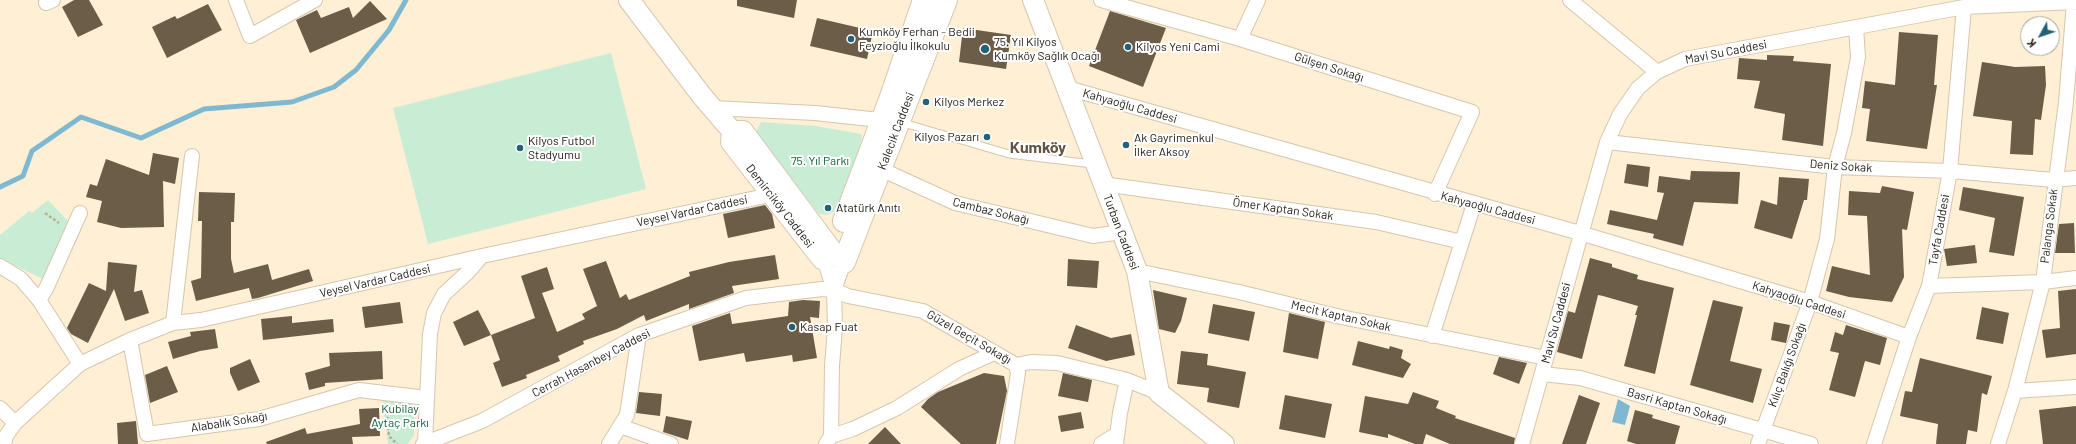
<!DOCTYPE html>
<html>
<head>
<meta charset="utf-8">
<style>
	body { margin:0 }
	#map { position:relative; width:2076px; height:444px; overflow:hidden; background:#ffefd5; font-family:Barlow,sans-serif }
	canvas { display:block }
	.north { position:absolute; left:2020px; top:16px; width:40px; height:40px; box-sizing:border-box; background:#fff; border:1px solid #a6a4a0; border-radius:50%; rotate:230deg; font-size:11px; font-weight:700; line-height:16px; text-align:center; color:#211b12 }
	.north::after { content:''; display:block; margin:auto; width:14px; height:18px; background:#226177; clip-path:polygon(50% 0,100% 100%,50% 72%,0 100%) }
</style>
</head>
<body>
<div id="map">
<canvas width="2076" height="444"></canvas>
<div class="north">K</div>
</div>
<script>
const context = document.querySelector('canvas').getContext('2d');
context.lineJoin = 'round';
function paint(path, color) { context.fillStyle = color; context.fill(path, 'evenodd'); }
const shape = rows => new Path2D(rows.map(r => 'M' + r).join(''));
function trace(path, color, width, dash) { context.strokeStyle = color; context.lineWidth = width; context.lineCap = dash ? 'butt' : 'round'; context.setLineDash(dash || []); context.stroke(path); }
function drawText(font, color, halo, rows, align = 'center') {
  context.font = font + ' Barlow,sans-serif'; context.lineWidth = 4; context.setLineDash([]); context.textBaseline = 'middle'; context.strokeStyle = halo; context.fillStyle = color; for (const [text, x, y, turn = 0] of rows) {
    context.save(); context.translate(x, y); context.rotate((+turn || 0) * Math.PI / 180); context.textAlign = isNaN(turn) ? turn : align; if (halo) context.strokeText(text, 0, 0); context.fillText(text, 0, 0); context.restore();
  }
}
const green = shape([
	[611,53,646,189,428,244,393,108],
	[761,122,816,126,861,134,862,138,845,192,836,211,826,215,819,214,756,132],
	[48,200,70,223,46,280,0,259,0,235,29,211,32,213],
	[382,397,411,401,415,410,414,435,408,444,388,444]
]);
const water = shape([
	[1618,399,1630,406,1625,425,1612,422]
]);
const stream = shape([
	[0,187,23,176,32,151,81,117,141,138,204,109,292,102,334,87,356,70,389,30,406,0]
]);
const building = shape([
	[74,0,89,0,103,25,78,37,62,7],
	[737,0,797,0,794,18,737,6],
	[370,1,387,19,310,53,296,20,317,10,321,18,349,7,353,18],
	[208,4,222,30,167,58,152,27,175,16,177,19],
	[1110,11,1166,28,1143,87,1089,66],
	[817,18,873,31,867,59,810,46],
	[963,28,1011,35,1006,69,959,62],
	[1899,32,1938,35,1934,85,1937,85,1927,149,1866,141,1870,109,1862,108,1865,81,1895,85],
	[1767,55,1794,56,1793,61,1831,64,1823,146,1782,140,1785,114,1754,108,1760,81,1737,79,1739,58,1767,60],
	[1982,62,2015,67,2045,66,2046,85,2041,120,2035,119,2033,155,2010,154,2012,121,1973,116],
	[153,153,179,158,175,184,163,181,164,227,121,228,97,222,102,201,86,197,90,184,97,186,106,159,149,175],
	[1627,164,1650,167,1648,187,1624,183],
	[1691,171,1740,172,1738,204,1694,202,1683,246,1653,238,1654,234,1607,224,1610,210,1657,220,1664,193,1657,192,1659,176,1690,180],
	[1779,177,1809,179,1807,200,1804,200,1792,239,1754,228,1761,200,1777,205],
	[1882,186,1914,192,1907,230,1902,229,1904,277,1892,302,1849,297,1826,291,1832,266,1870,275,1867,216,1848,215,1849,191,1880,193],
	[1963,187,2024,197,2014,256,1989,252,1995,218,1959,210],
	[199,192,235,193,234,222,231,222,231,259,234,273,268,264,272,280,309,269,313,281,258,298,252,299,249,288,196,301,191,281,201,278,202,221,198,221],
	[765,205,772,214,775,228,728,238,723,214],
	[2074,223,2075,253,2055,253,2059,224],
	[1975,245,1977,263,1947,266,1944,249],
	[775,255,779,279,732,286,734,293,689,309,689,304,646,321,644,315,617,329,583,341,584,344,558,356,560,361,526,375,527,378,502,387,493,363,500,360,491,335,535,318,521,276,547,267,554,289,542,293,557,332,585,319,582,314,597,306,583,269,606,261,620,298,626,294,629,300,690,276,689,272,729,262],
	[1590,258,1612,264,1612,267,1638,275,1637,279,1674,288,1655,374,1624,366,1637,315,1635,315,1638,306,1603,296,1598,295,1582,359,1557,352,1568,311,1575,313],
	[1068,259,1099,261,1097,288,1067,286],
	[108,262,137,265,134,292,142,290,149,313,125,321,114,289,88,343,71,334,67,328,89,283,106,291],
	[2076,289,2076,354,2046,358,2042,330,2060,328,2058,291],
	[1153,290,1187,298,1181,321,1175,333,1159,329],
	[803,300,820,301,819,318,810,317,817,358,793,362,792,355,746,362,744,353,699,361,692,326,730,313,732,324,788,316,789,302],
	[1713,300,1743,307,1730,361,1762,369,1753,403,1690,385],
	[400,302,403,323,365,328,362,307],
	[1213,304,1255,312,1249,341,1208,333],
	[1982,307,2009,313,2003,344,1976,339],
	[478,310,491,335,464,346,453,322],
	[1289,313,1325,322,1318,359,1283,352],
	[292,316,292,323,333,319,334,332,263,340,261,319],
	[1774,322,1790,325,1786,343,1771,340],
	[1076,325,1111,338,1131,334,1135,355,1106,361,1068,348],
	[1846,325,1887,338,1880,365,1865,361,1855,397,1829,390,1839,353,1830,351,1835,332,1843,335],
	[215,329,218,348,200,351,173,359,168,342,191,336,190,332],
	[1358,341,1389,349,1390,346,1403,350,1401,358,1411,364,1403,378,1352,365],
	[382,351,383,379,325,383,325,386,309,390,305,373,330,366,329,353],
	[1181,351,1208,354,1207,365,1246,372,1239,408,1207,402,1209,388,1177,384],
	[1499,357,1527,363,1519,384,1493,374],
	[1920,358,1992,376,1987,395,1982,393,1977,432,1968,430,1966,444,1936,444,1938,424,1900,416,1905,391,1912,392],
	[250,359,260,382,238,391,230,373,230,368],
	[167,366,178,392,150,403,145,375],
	[984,373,1004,376,1007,391,996,444,961,444,921,407,928,399,938,392],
	[1063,373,1092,380,1088,402,1058,396],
	[639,392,662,394,660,416,636,413],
	[1413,392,1439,401,1436,408,1456,416,1455,418,1515,438,1514,444,1450,444,1426,434,1423,444,1415,444,1388,434,1388,438,1359,432,1365,396,1408,404],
	[1285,395,1332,404,1325,438,1279,429],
	[1579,395,1600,403,1586,444,1562,444],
	[2076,406,2076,444,2043,444,2039,410],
	[379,408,380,436,352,437,353,444,267,444,266,442,305,428,307,434,360,424,359,409],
	[1635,410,1653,415,1652,418,1680,426,1675,444,1636,444,1627,441],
	[1081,412,1084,428,1061,432,1058,416],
	[666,416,692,421,688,440,663,432],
	[136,421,138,444,118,444,117,423],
	[885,427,901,444,868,444]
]);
const path = shape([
	[45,213,59,223],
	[386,407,389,436,397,444]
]);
const lane = shape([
	[900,122,1009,154,1093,164]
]);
const street = shape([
	[236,0,250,36,315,0],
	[1101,0,1240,39,1472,112,1435,194],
	[1570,0,1657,72],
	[46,3,53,0],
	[1240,39,1258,0],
	[1064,87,1580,233,1810,302,1909,337],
	[712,108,815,113,889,121],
	[1607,142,1835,167,1950,171,2054,180,2076,178],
	[874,166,955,203,1093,236,1122,232],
	[1103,184,1376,222,1462,242],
	[0,266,21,279,39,300,80,364],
	[1137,271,1239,292,1341,317,1546,358],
	[1929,286,2043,282,2076,278],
	[39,300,46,289,80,213],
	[173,323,192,156],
	[1432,336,1474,204],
	[130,340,147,434,259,419,359,390,427,398],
	[1542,374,1580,378,1811,444],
	[2015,391,2076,387],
	[0,408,15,423],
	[620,426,671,444],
	[831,436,853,429,897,408,959,369,994,353],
	[425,443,430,334,434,313,444,294,468,272,482,256],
	[4,444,6,436,15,423,80,364,130,340,173,323,201,320,482,256,770,195,778,190],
	[423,444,482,421,639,335,746,298,822,289,834,290,848,296,923,311,1016,365,1031,362,1057,363,1127,380,1159,393],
	[609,444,627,415,639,335],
	[826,444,831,436,832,366,835,328,834,290,826,265,833,252,844,262,834,290],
	[1007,444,1018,373,1016,365],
	[1101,444,1117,434],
	[1116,444,1120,413,1127,380],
	[1522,444,1607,142,1620,114,1638,88,1657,72,1685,59,1964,7,2076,2],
	[1758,444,1810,302,1827,239,1835,167,1844,133,1858,57,1856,27],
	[1874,444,1909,337,1929,286,1950,171,1964,7],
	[1998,444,2015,391,2043,282,2066,102,2074,2]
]);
const secondary = shape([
	[629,0,702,96,732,131,743,131,833,252],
	[1033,0,1137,271,1159,393,1224,444],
	[732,131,731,142,822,259]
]);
const primary = shape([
	[844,221,890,100,924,0],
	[844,262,946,0]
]);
const markers = [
	[851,39,4,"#226177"],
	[1128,47,4,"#226177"],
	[985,49,5,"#226177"],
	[926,102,4,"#226177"],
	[987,137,4,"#226177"],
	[1126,145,4,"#226177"],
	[520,148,4,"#226177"],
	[828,208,4,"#226177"],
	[792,327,4,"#226177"]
];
const poiNames = [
	["Kumköy Ferhan - Bedii",859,32],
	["Feyzioğlu İlkokulu",859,46],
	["75. Yıl Kilyos",994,42],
	["Kumköy Sağlık Ocağı",994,56],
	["Kilyos Yeni Cami",1136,47],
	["Kilyos Merkez",934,102],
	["Kilyos Pazarı",979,137,"right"],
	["Ak Gayrimenkul",1134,138],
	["İlker Aksoy",1134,152],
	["Kilyos Futbol",528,141],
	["Stadyumu",528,155],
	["Atatürk Anıtı",836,208],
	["Kasap Fuat",800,327]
];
const streetNames = [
	["Mavi Su Caddesi",1726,52,-11],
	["Gülşen Sokağı",1329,67,18],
	["Kahyaoğlu Caddesi",1130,106,16],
	["Kalecik Caddesi",896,131,-69],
	["Deniz Sokak",1841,166,4],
	["Demirciköy Caddesi",780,206,52],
	["Kahyaoğlu Caddesi",1488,208,15],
	["Ömer Kaptan Sokak",1283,209,8],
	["Veysel Vardar Caddesi",692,211,-12],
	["Cambaz Sokağı",991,211,14],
	["Palanga Sokak",2049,226,-83],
	["Tayfa Caddesi",1939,230,-80],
	["Turban Caddesi",1121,232,69],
	["Veysel Vardar Caddesi",375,281,-13],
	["Kahyaoğlu Caddesi",1799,300,18],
	["Mecit Kaptan Sokak",1341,316,13],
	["Mavi Su Caddesi",1556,323,-75],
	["Güzel Geçit Sokağı",969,337,30],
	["Cerrah Hasanbey Caddesi",591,363,-28],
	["Kılıç Balığı Sokağı",1787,365,-70],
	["Basri Kaptan Sokağı",1677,406,16],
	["Alabalık Sokağı",229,422,-9]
];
const parkNames = [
	["75. Yıl Parkı",820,161],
	["Kubilay",400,409],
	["Aytaç Parkı",400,423]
];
const districtNames = [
	["Kumköy",1038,148]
];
paint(green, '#c9ecd5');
paint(water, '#7eb8d1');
trace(stream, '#7eb8d1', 5);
paint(building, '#6b5d47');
trace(lane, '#d5c6ad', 9);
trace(street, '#d5c6ad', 16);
trace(secondary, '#d5c6ad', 22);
trace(primary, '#d5c6ad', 24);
trace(path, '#bbae99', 2.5, [3, 2]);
trace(lane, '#fff', 7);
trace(street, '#fff', 14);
trace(secondary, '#fff', 20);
trace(primary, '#fff', 22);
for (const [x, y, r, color] of markers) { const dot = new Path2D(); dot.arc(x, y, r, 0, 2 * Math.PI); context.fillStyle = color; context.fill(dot); trace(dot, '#fff', 1.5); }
drawText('12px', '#211b12', '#fff', poiNames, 'left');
drawText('12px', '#211b12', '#fff', streetNames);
drawText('12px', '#10623a', '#fff', parkNames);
drawText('bold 16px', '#62553f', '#fff', districtNames);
</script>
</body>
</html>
